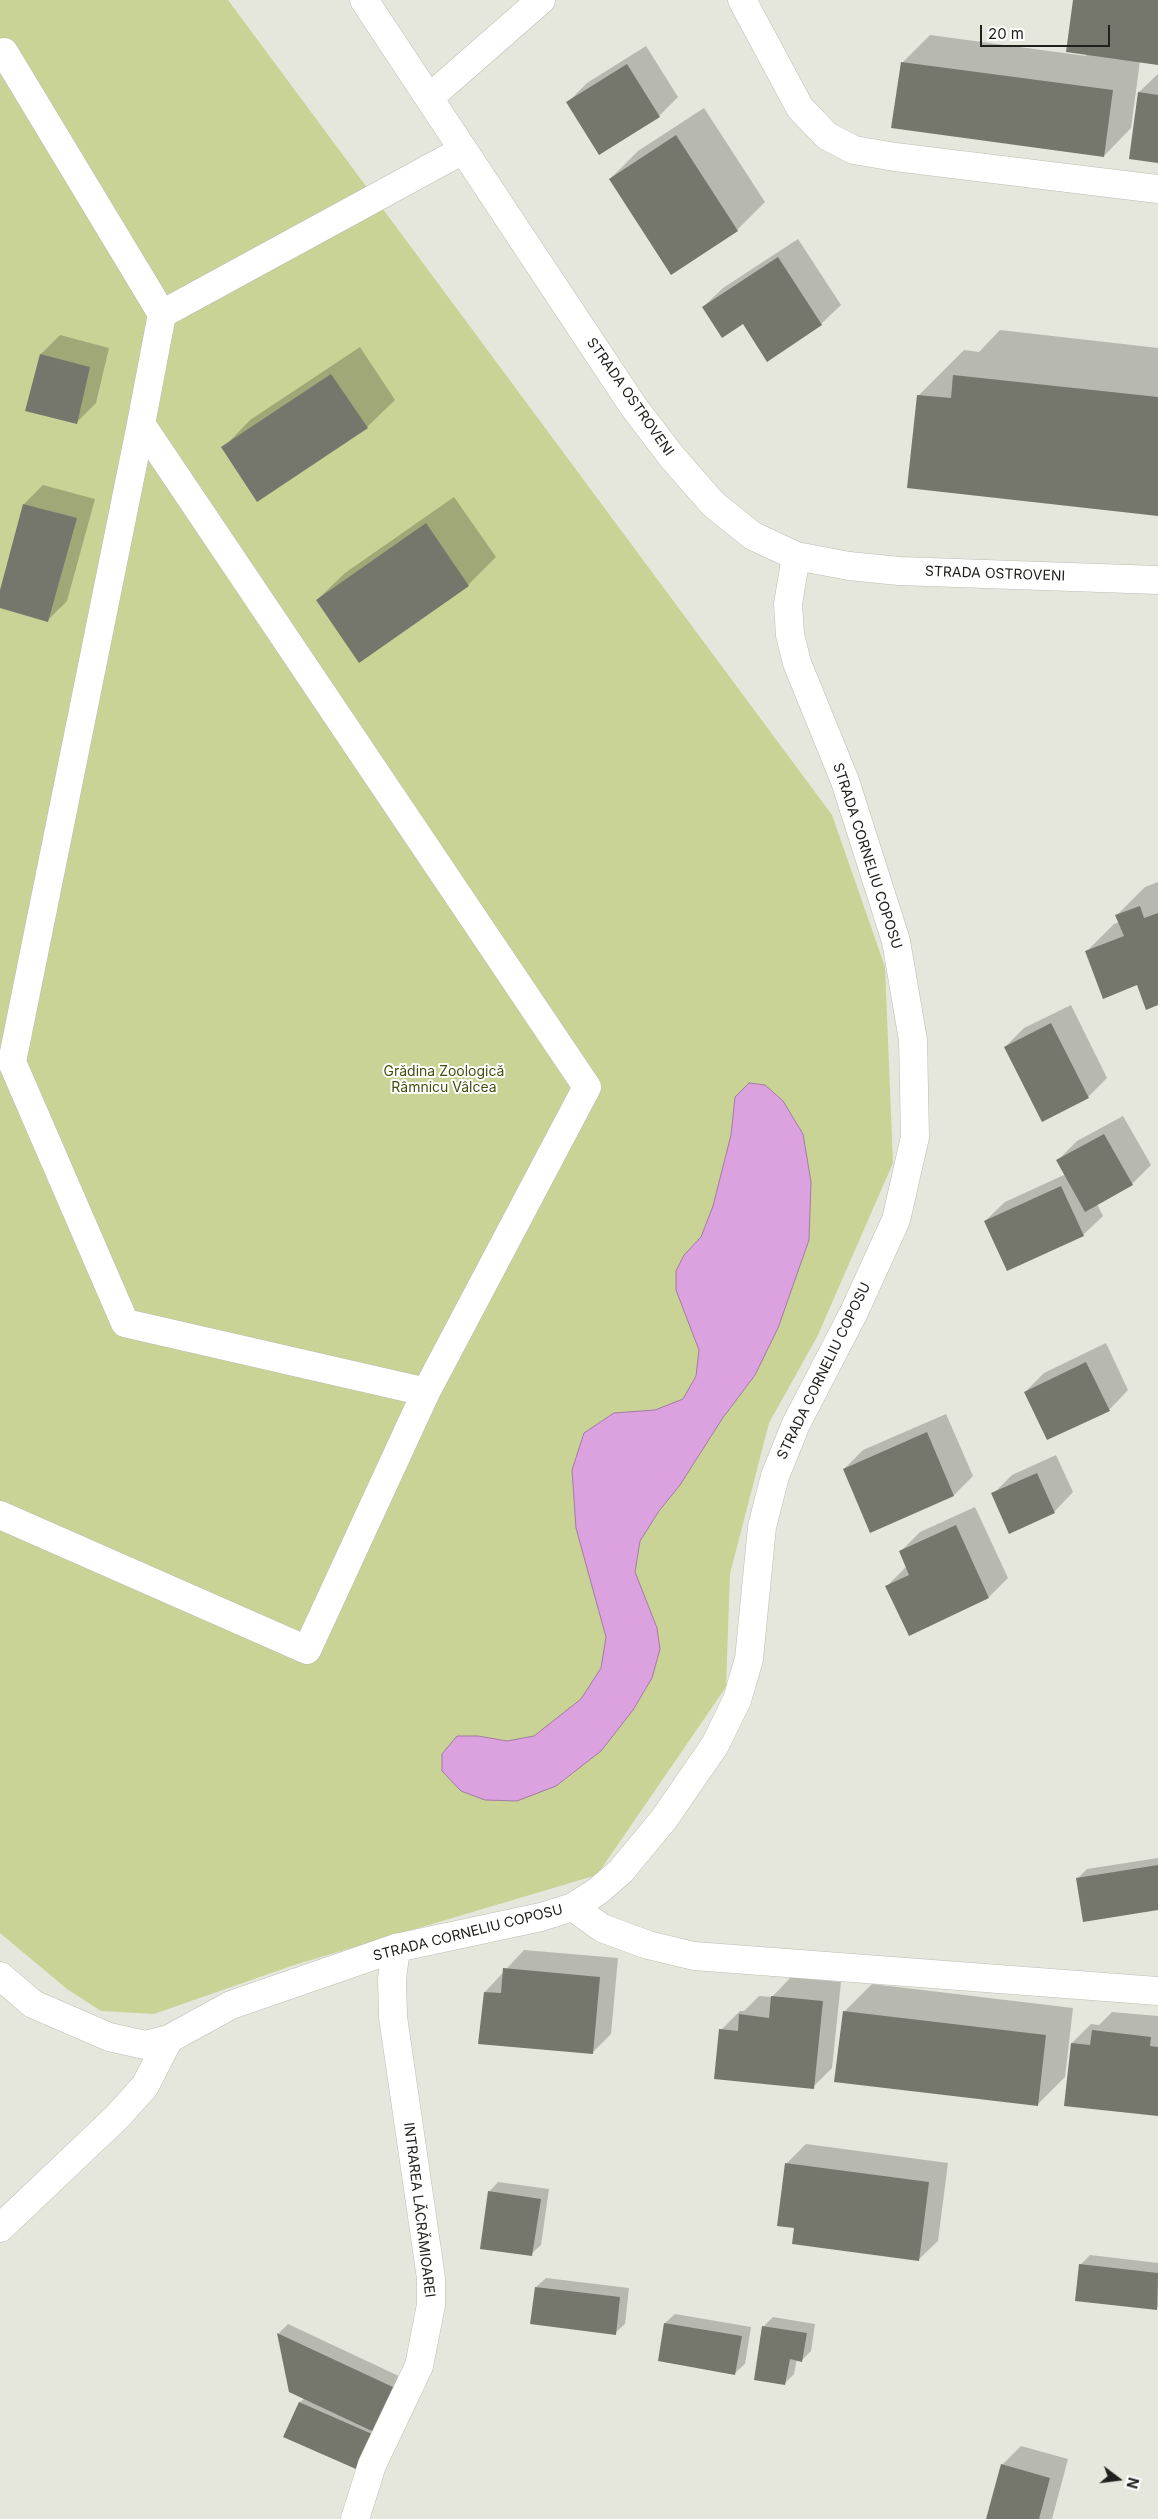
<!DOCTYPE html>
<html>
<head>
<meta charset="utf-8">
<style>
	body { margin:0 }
	#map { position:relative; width:1158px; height:2519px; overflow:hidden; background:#e5e7dc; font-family:Inter,sans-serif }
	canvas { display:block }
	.north { position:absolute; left:1093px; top:2454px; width:50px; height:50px; -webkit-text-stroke:4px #fff; paint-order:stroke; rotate:105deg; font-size:14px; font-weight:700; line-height:20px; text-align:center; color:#20211d }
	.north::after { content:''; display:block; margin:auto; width:18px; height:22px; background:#20211d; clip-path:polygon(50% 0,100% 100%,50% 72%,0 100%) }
	.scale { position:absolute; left:980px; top:25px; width:130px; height:22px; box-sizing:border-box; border:2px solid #20211d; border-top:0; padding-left:6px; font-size:15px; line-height:18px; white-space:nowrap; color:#20211d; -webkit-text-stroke:4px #fff; paint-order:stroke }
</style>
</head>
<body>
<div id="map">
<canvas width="1158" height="2519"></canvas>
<div class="north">N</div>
<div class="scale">20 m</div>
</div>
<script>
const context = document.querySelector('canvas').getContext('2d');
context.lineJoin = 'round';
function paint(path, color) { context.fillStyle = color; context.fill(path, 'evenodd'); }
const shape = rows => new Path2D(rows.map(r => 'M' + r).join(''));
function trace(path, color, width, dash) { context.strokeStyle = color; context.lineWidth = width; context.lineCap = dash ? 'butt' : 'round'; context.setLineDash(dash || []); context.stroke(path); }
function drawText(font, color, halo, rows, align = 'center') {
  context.font = font + ' Inter,sans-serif'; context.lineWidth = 4; context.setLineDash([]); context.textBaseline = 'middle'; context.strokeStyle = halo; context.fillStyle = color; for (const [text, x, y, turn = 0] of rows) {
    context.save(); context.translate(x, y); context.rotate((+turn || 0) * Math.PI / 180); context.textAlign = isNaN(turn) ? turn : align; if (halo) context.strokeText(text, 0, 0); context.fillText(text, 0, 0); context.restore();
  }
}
const green = shape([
	[0,0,228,0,832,815,885,967,893,1163,817,1337,769,1423,730,1574,726,1687,597,1875,294,1965,154,2014,101,2011,67,1989,0,1933]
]);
const water = shape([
	[749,1083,765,1085,783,1101,803,1134,811,1182,809,1240,778,1328,755,1375,722,1419,680,1485,659,1511,640,1541,635,1572,657,1628,660,1649,652,1678,633,1710,601,1751,556,1786,517,1801,485,1800,461,1791,442,1771,442,1754,457,1736,478,1736,507,1741,534,1736,581,1699,601,1668,606,1637,576,1528,572,1470,584,1433,614,1413,655,1410,683,1399,696,1376,699,1350,676,1290,676,1271,684,1255,701,1237,713,1206,731,1135,735,1097,749,1083]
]);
const shadow = shape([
	[1074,0,1158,0,1158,64,1140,61,1131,128,1104,156,902,63,930,35,1086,56],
	[646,46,678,97,659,116,568,102,587,83],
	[1158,74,1158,162,1139,92],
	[704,108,765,202,737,230,672,273,610,179,638,151],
	[798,239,841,305,821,324,767,360,743,323,703,307,723,288],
	[1000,330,1158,348,1158,514,908,487,919,395,964,350,979,352],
	[60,335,109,348,96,403,77,422,41,354],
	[360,347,395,400,367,427,223,448,250,420],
	[43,485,95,499,67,601,48,620,0,607,0,595,24,504],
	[454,497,496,557,468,585,359,661,317,600,345,573],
	[1158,882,1158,1004,1138,984,1086,952,1114,924,1119,922,1117,915,1145,887],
	[1071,1005,1107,1078,1088,1097,1005,1047,1024,1028],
	[1123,1116,1151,1165,1132,1184,1097,1204,1103,1216,1083,1235,985,1221,1005,1202,1066,1174,1058,1160,1077,1141],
	[1106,1343,1128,1390,1109,1410,1025,1392,1044,1373],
	[946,1414,973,1476,954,1495,870,1531,844,1469,863,1450],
	[1056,1455,1073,1492,1054,1512,993,1494,1012,1475],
	[975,1507,1008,1578,989,1597,887,1586,906,1567,901,1551,920,1532],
	[1158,1858,1158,1909,1078,1878,1087,1869],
	[524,1950,618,1958,611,2034,592,2053,485,1992],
	[791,1977,841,1982,832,2068,813,2087,721,2030,740,2011,744,2011,759,1996,772,1997],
	[872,1984,1073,2008,1065,2077,1037,2105,844,2012],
	[1112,2012,1158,2016,1158,2115,1072,2043,1091,2024,1099,2025],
	[806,2144,948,2163,938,2241,918,2260,796,2227,787,2163],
	[498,2182,549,2189,541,2245,531,2254,489,2192],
	[1090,2255,1158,2263,1158,2307,1156,2309,1080,2265],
	[546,2278,629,2288,625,2324,615,2333,536,2287],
	[675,2314,751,2327,745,2364,735,2373,659,2360,665,2323],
	[773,2317,815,2324,811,2351,802,2360,797,2359,794,2374,785,2383,763,2327],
	[288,2324,403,2378,355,2468,285,2436,300,2402,305,2398,290,2391,279,2333],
	[1021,2446,1068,2459,1052,2519,987,2519,1002,2465]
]);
const building = shape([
	[1073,0,1158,0,1158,65,1066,52],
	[901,62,1113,90,1104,157,891,128],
	[627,64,660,117,599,155,566,102],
	[1138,92,1158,95,1158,163,1129,159],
	[676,135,738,231,671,275,609,179],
	[778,257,822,325,767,362,743,324,722,338,702,307],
	[40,354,90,367,77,424,25,411],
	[331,374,368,428,257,502,221,447],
	[953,375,1158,397,1158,516,907,488,917,395,951,398],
	[23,504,77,518,48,622,0,608,0,590],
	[426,523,469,586,359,663,316,600],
	[1140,906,1144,918,1158,913,1158,1005,1146,1010,1137,985,1103,999,1085,951,1124,936,1115,915],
	[1051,1023,1089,1098,1042,1122,1004,1047],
	[1104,1134,1133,1185,1085,1212,1056,1160],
	[1061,1186,1084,1236,1007,1271,984,1221],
	[1086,1362,1110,1411,1047,1440,1024,1392],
	[927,1432,954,1496,870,1533,843,1469],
	[1037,1473,1055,1513,1009,1534,991,1493],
	[956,1525,989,1598,909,1636,885,1586,909,1575,899,1551],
	[1158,1865,1158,1910,1083,1922,1076,1878],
	[503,1968,600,1977,593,2054,478,2044,484,1992,501,1993],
	[771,1996,823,2001,814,2089,714,2079,719,2029,738,2031,739,2014,769,2018],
	[843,2011,1046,2035,1038,2106,834,2082],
	[1092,2030,1151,2037,1150,2046,1158,2047,1158,2116,1064,2106,1071,2043,1090,2045],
	[785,2163,929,2182,919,2261,792,2244,794,2228,777,2226],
	[488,2191,541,2199,532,2256,480,2249],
	[1079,2264,1158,2273,1157,2310,1075,2301],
	[535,2287,620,2297,616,2335,530,2324],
	[664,2323,742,2336,735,2375,658,2361],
	[762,2326,807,2333,802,2362,790,2359,785,2385,754,2380],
	[277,2333,395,2388,374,2432,289,2392],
	[299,2402,372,2434,356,2469,283,2437],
	[1001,2464,1050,2478,1039,2519,986,2519]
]);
const minor = shape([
	[364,0,633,406,672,457,713,504,753,536,796,556,849,566,899,571,1158,580],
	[742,0,800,108,827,136,854,150,895,157,1158,189],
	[0,54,4,52,162,314],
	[429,98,541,0],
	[141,424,12,1062,125,1323,426,1392],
	[0,1515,307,1650,426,1392,587,1087,141,424,162,314,463,150],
	[573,1907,602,1928,648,1945,694,1956,1158,1991],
	[0,1976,33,2004,109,2037,145,2045,169,2039,231,2005,396,1948,541,1917,573,1907,598,1891,621,1871,664,1819,715,1745,737,1700,749,1659,762,1527,775,1476,796,1424,854,1312,896,1220,915,1137,913,1040,896,941,845,781,797,663,790,635,788,604,796,556],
	[0,2228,117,2117,145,2086,169,2039],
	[355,2519,372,2465,419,2366,431,2305,431,2278,393,2017,392,1979,396,1948]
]);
const streetNames = [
	["STRADA OSTROVENI",630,397,55],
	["STRADA OSTROVENI",995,574,2],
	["STRADA CORNELIU COPOSU",867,856,72],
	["STRADA CORNELIU COPOSU",824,1371,-64],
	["STRADA CORNELIU COPOSU",468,1933,-14],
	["INTRAREA LĂCRĂMIOAREI",419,2210,83]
];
const parkNames = [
	["Grădina Zoologică",444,1072],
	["Râmnicu Vâlcea",444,1088]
];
paint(green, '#c8d395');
paint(water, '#dca1df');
trace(water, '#a47ba5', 1);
paint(shadow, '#0003');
paint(building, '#75776d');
trace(minor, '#bbbdb3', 29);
trace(minor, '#fff', 28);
drawText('14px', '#20211d', '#fff', streetNames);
drawText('14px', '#454d0f', '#fff', parkNames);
</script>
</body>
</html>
